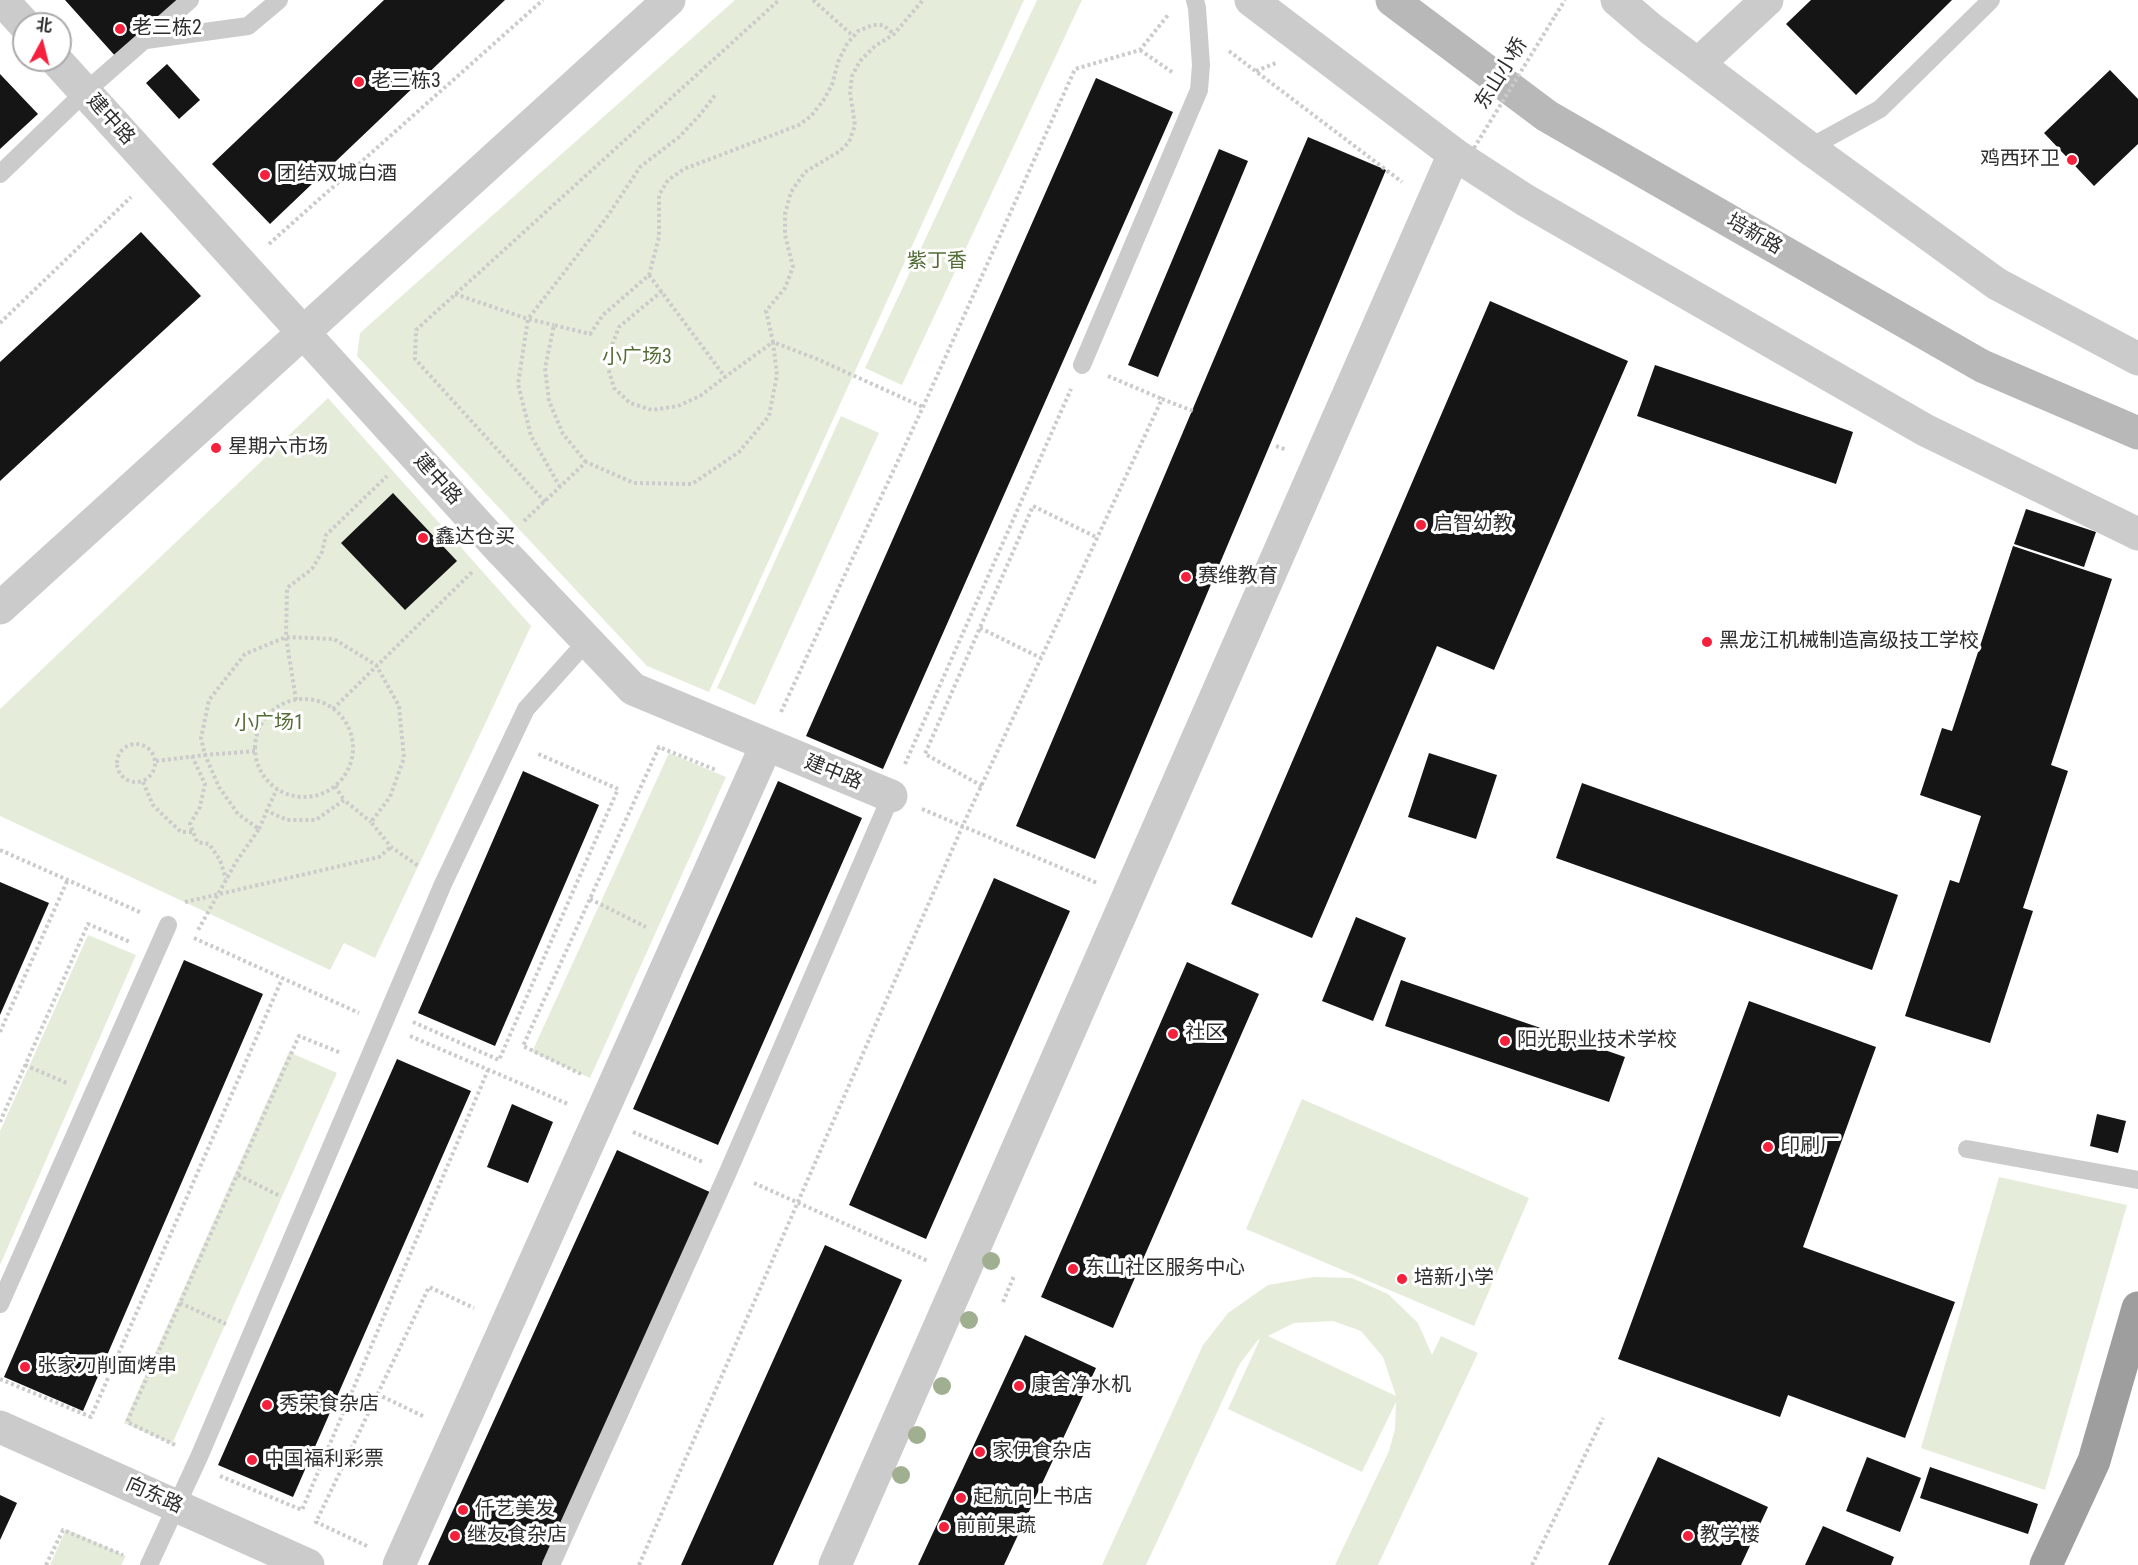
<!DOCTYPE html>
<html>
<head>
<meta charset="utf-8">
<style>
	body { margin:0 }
	#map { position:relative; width:2138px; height:1565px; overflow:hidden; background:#fff; font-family:"Roboto Condensed","Noto Sans SC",sans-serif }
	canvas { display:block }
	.north { position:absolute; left:12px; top:12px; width:60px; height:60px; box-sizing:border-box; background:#fff; border:2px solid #ababab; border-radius:50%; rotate:7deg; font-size:16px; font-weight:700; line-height:24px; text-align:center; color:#2e2e2e }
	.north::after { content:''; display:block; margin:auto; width:21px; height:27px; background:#f5203c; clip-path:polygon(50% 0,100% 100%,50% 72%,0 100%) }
</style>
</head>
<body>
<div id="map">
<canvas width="2138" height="1565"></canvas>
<div class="north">北</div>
</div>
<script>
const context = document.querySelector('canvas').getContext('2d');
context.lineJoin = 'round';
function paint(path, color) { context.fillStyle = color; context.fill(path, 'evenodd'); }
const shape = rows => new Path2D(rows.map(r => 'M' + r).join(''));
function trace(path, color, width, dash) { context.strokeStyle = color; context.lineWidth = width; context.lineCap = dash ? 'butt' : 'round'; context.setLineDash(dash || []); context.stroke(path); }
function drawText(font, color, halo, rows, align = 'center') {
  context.font = font + ' "Roboto Condensed","Noto Sans SC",sans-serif'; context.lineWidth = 6; context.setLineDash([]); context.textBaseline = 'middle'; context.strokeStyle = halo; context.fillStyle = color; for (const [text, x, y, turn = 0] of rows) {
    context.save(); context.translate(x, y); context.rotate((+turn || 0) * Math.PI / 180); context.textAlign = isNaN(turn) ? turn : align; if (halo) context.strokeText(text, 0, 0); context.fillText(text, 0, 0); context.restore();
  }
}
const green = shape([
	[735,0,1024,0,709,692,647,666,357,356,360,333],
	[1037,0,1082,0,902,385,865,368],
	[328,398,531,626,375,958,344,943,330,970,0,816,0,709],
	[841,416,879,433,755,705,717,688],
	[669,753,726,777,590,1078,532,1052],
	[88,935,136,955,0,1265,0,1131],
	[289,1052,337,1073,172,1444,124,1423],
	[1302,1099,1529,1198,1474,1326,1246,1229],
	[1999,1177,2127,1205,2045,1490,1921,1448],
	[1314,1277,1352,1278,1388,1294,1418,1323,1432,1355,1441,1336,1478,1353,1378,1565,1335,1565,1389,1451,1395,1429,1396,1402,1362,1472,1228,1409,1260,1339,1257,1341,1239,1365,1146,1565,1102,1565,1203,1345,1228,1313,1268,1285],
	[1333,1321,1361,1331,1383,1357,1396,1396,1268,1336,1294,1323],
	[66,1529,126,1556,121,1565,50,1565]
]);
const building = shape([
	[65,0,181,0,117,58],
	[384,0,505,0,270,224,212,164],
	[1811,0,1952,0,1856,95,1786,24],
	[167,64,200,100,179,119,146,83],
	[2110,70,2138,99,2138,144,2094,186,2044,133],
	[0,74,38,114,0,149],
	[1096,78,1173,112,883,769,806,736],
	[1308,137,1386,170,1095,859,1016,826],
	[1219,149,1248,161,1158,377,1128,365],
	[141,232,201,296,0,481,0,362],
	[1490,301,1628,361,1494,670,1437,646,1312,938,1231,904],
	[1655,365,1853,432,1836,484,1637,416],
	[393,493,457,561,405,610,341,543],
	[2026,509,2096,532,2084,567,2014,544],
	[2013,546,2112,579,2051,765,2068,771,2023,908,2033,911,1990,1043,1905,1016,1950,880,1959,883,1981,816,1920,795,1942,728,1952,731],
	[1429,753,1497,775,1476,839,1408,817],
	[523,771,599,805,495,1046,418,1013],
	[778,781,862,818,718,1145,633,1109],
	[1582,783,1898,895,1872,970,1556,858],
	[994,878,1070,911,926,1239,849,1205],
	[0,882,49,903,0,1015],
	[1356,917,1406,938,1373,1021,1322,1001],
	[184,960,263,994,83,1411,4,1377],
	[1187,962,1259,994,1113,1328,1041,1297],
	[1401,980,1625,1057,1609,1102,1385,1026],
	[1749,1001,1876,1047,1803,1247,1955,1302,1905,1438,1788,1395,1780,1417,1618,1359],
	[397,1059,471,1091,293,1497,218,1465],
	[512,1104,553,1122,528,1183,487,1167],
	[2097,1114,2126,1121,2118,1153,2090,1146],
	[617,1150,712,1193,542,1565,428,1565],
	[825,1245,902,1280,773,1565,681,1565],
	[1025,1335,1096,1368,1004,1565,918,1565],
	[1658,1457,1768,1507,1741,1565,1608,1565],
	[1867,1457,1921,1478,1900,1532,1846,1511],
	[1930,1467,2038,1504,2028,1534,1920,1498],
	[0,1495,17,1503,0,1540],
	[1823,1526,1894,1557,1891,1565,1805,1565]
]);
const path = shape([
	[813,0,853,36],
	[1555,16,1565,0],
	[1140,50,1172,72],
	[1229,51,1402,182],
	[1256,71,1276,63],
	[269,244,543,0],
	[649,275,725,377,773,342,766,311,785,288,793,267,785,235,785,214,791,192,805,172,840,151,849,142,855,125,850,92,852,76,860,61,875,46,894,34,923,0],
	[662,291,619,327,606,361,614,388,630,403,652,410,678,406,700,396,725,377],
	[455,294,528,319,554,325],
	[0,323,131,197],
	[1108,376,1162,399],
	[1276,446,1287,450],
	[586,462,563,434,549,401,545,368,554,325,590,334,603,315,649,275,659,237,659,195,668,180,684,169,799,125,811,116,823,101,832,85,838,62,847,44,858,31,873,25,883,25,894,34],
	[560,487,531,436,518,384,528,319,607,217,640,167,679,137,699,116,716,94],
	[545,502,415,359,416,330,779,0],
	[524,521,586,462,634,483,692,484,739,452,769,416,777,375,773,342,817,359,923,407],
	[980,628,1041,658],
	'255 748a49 49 0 1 1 98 0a49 49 0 1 1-98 0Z',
	[296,700,286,637,287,588,312,569,322,552,326,535,387,476],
	[333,709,472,572],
	[781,712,923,407,1075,69,1140,50,1168,15],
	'117 763a19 19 0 1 1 38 0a19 19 0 1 1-38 0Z',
	[255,751,205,755,201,738,209,700,245,654,286,637,334,639,376,665,399,706,404,758,390,797,371,822,391,847,420,867],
	[192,756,205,784,200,807,190,824,197,842,209,844,220,860,226,879],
	[156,761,205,755,219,787,238,814,259,829,236,862,197,932],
	[905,764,1071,389],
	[143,782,153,805,163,815,181,832,193,832],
	[335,786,344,800],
	[982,786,925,754,1033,506,1098,538],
	[922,809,1097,883],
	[266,812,277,789],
	[259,829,267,811,287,820,316,820,344,800,371,822],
	[0,850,142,913],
	[590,899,646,927],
	[185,902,379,857,391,847],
	[194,938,359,1013],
	[413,1022,499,1060,618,789,536,753],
	[0,1032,68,879],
	[410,1036,568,1104],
	[25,1065,69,1084],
	[581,1074,523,1046,659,747,716,770],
	[0,1122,88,924,130,942],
	[633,1132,703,1162],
	[238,1175,280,1196],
	[754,1183,928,1261],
	[1003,1302,1014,1276],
	[180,1303,226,1324],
	[0,1379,91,1417,282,979],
	[377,1394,425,1417],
	[175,1445,127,1422,299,1036,341,1053],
	[220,1476,302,1510,488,1070],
	[367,1546,316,1522,429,1287,474,1308],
	[46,1565,63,1530,123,1555],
	[639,1565,963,825,1162,399,1193,411],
	[1532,1565,1603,1418]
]);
const service = shape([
	[146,40,248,26,279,0],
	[1809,148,1880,109,1991,0],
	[0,174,85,92,190,0],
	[1082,365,1199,90,1201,65,1197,8,1195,0],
	[1967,1149,2138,1180],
	[0,1304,168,925],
	[149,1565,199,1457,443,884,526,709,587,641],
	[551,1565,728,1172,891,796]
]);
const minor = shape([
	[2,0,24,24],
	[1251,0,1454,154,1525,200,1925,430,2138,534],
	[1617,0,1651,29,1809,148,1997,284,2138,359],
	[56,60,498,547,633,689,891,796],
	[1698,64,1767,0],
	[0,608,669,0],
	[399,1565,766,746]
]);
const tertiary = shape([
	[0,1427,308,1565],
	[835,1565,1454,154]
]);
const secondary = shape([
	[1392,0,1547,116,1982,366,2138,433]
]);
const trunk = shape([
	[2046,1565,2094,1461,2138,1308]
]);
const pathBridge = shape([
	[1474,148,1555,16]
]);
const trees = [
	[991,1261],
	[969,1320],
	[942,1386],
	[917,1435],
	[901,1475]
];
const markers = [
	[120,29,6,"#f5203c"],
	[359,82,6,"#f5203c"],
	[2072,160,6,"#f5203c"],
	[265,175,6,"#f5203c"],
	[216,448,6,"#f5203c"],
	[1421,525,6,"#f5203c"],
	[423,538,6,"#f5203c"],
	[1186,577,6,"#f5203c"],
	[1707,642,6,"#f5203c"],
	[1173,1034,6,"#f5203c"],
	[1505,1041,6,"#f5203c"],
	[1768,1147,6,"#f5203c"],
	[1073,1269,6,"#f5203c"],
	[1402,1279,6,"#f5203c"],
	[25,1367,6,"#f5203c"],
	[1019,1386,6,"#f5203c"],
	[267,1405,6,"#f5203c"],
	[980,1452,6,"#f5203c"],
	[252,1460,6,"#f5203c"],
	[961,1498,6,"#f5203c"],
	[463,1510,6,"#f5203c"],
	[944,1527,6,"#f5203c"],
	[455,1536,6,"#f5203c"],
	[1688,1536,6,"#f5203c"]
];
const poiNames = [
	["老三栋2",132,29],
	["老三栋3",371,82],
	["鸡西环卫",2060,160,"right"],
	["团结双城白酒",277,175],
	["星期六市场",228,448],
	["启智幼教",1433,525],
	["鑫达仓买",435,538],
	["赛维教育",1198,577],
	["黑龙江机械制造高级技工学校",1719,642],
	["社区",1185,1034],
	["阳光职业技术学校",1517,1041],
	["印刷厂",1780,1147],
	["东山社区服务中心",1085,1269],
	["培新小学",1414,1279],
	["张家刀削面烤串",37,1367],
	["康舍净水机",1031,1386],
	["秀荣食杂店",279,1405],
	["家伊食杂店",992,1452],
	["中国福利彩票",264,1460],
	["起航向上书店",973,1498],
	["仟艺美发",475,1510],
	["前前果蔬",956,1527],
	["继友食杂店",467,1536],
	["教学楼",1700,1536]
];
const streetNames = [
	["东山小桥",1502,74,-58],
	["建中路",110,120,48],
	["培新路",1754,235,30],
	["建中路",437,480,48],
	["建中路",833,773,22],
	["向东路",154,1496,24]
];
const parkNames = [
	["紫丁香",937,262],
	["小广场3",637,358],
	["小广场1",269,724]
];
paint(green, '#e5edda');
paint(building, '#151515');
trace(path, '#cbcbcb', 4, [3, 3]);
trace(service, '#cbcbcb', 18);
trace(minor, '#cbcbcb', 33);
trace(tertiary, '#cbcbcb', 33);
trace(secondary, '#b8b8b8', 33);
trace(trunk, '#9e9e9e', 33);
trace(pathBridge, '#cbcbcb', 4, [3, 3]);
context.fillStyle = '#a1af91';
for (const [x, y] of trees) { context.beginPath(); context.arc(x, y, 9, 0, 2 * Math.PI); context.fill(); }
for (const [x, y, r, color] of markers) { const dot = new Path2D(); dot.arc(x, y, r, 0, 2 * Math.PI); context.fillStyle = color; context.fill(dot); trace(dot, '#fff', 2); }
drawText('20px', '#2e2e2e', '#fff', poiNames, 'left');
drawText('20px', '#2e2e2e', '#fff', streetNames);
drawText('20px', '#546d37', '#fff', parkNames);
</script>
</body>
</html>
